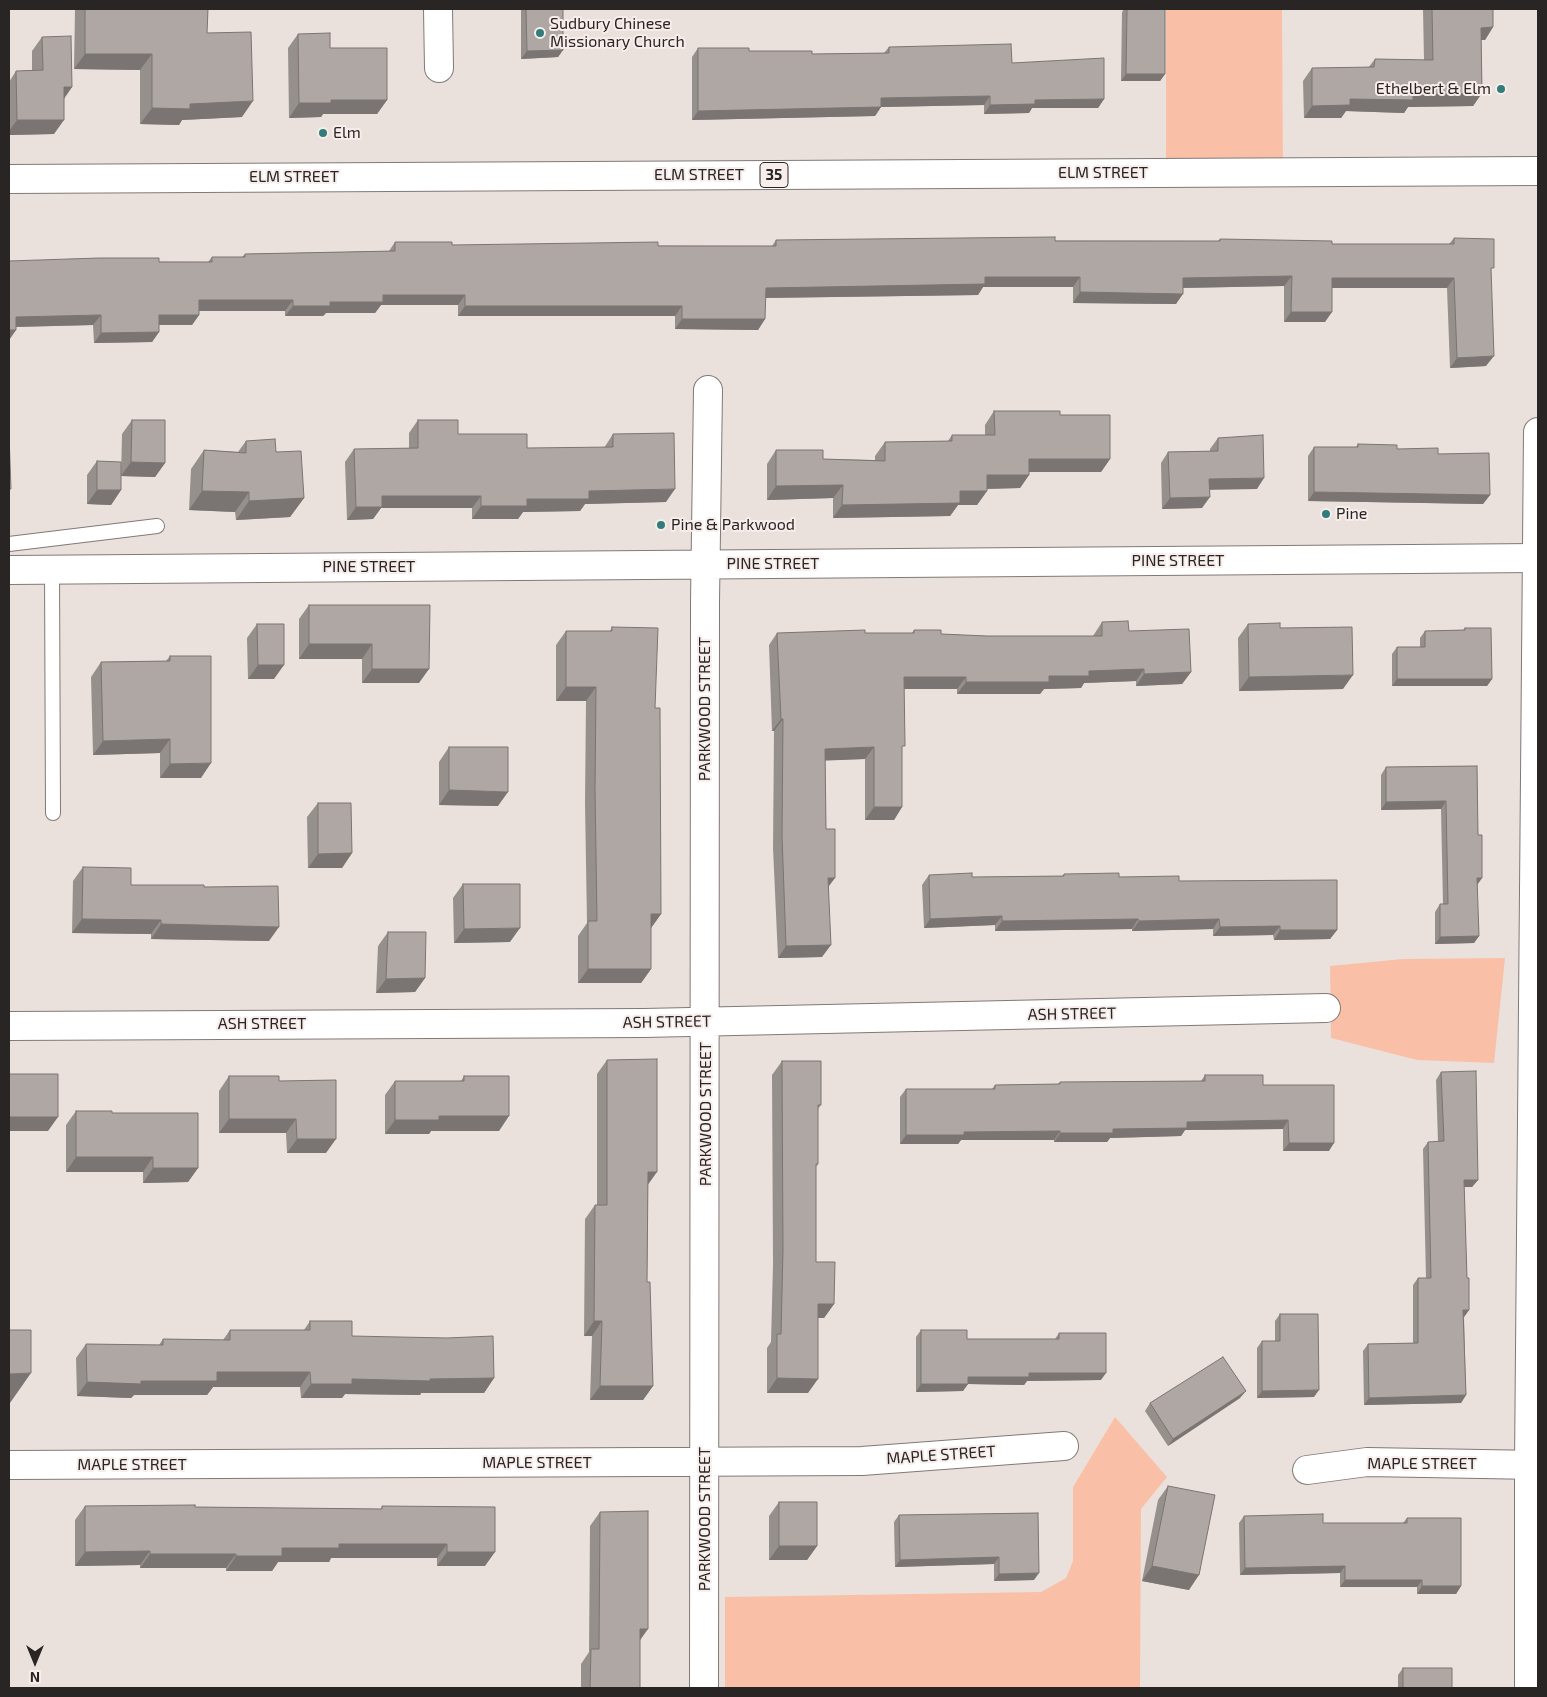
<!DOCTYPE html>
<html>
<head>
<meta charset="utf-8">
<style>
	body { margin:0 }
	#map { position:relative; width:1547px; height:1697px; overflow:hidden; background:#eae1dd; font-family:"Exo 2",sans-serif }
	canvas { display:block }
	.frame { position:absolute; inset:0; border:10px solid #282524; pointer-events:none }
	.north { position:absolute; left:10px; top:1637px; width:50px; height:50px; -webkit-text-stroke:4px #f7eeeb; paint-order:stroke; rotate:180deg; font-size:14px; font-weight:700; line-height:20px; text-align:center; color:#282524 }
	.north::after { content:''; display:block; margin:auto; width:18px; height:22px; background:#282524; clip-path:polygon(50% 0,100% 100%,50% 72%,0 100%) }
</style>
</head>
<body>
<div id="map">
<canvas width="1547" height="1697"></canvas>
<div class="frame"></div>
<div class="north">N</div>
</div>
<script>
const context = document.querySelector('canvas').getContext('2d');
context.lineJoin = 'round';
function paint(path, color) { context.fillStyle = color; context.fill(path, 'evenodd'); }
const shape = rows => new Path2D(rows.map(r => 'M' + r).join(''));
function trace(path, color, width, dash) { context.strokeStyle = color; context.lineWidth = width; context.lineCap = dash ? 'butt' : 'round'; context.setLineDash(dash || []); context.stroke(path); }
function drawText(font, color, halo, rows, align = 'center') {
  context.font = font + ' "Exo 2",sans-serif'; context.lineWidth = 4; context.setLineDash([]); context.textBaseline = 'middle'; context.strokeStyle = halo; context.fillStyle = color; for (const [text, x, y, turn = 0] of rows) {
    context.save(); context.translate(x, y); context.rotate((+turn || 0) * Math.PI / 180); context.textAlign = isNaN(turn) ? turn : align; if (halo) context.strokeText(text, 0, 0); context.fillText(text, 0, 0); context.restore();
  }
}
const green = shape([
	[1166,9,1282,9,1283,170,1166,170],
	[1505,958,1494,1063,1417,1060,1331,1038,1330,966,1403,959],
	[1115,1417,1167,1477,1141,1509,1140,1688,725,1688,725,1597,1041,1592,1066,1578,1073,1561,1073,1487]
]);
const service = shape([
	[9,544,157,526],
	[52,570,53,813]
]);
const minor = shape([
	[438,9,439,68],
	[9,570,1538,558],
	[9,1026,644,1023,1326,1008],
	[9,1465,862,1461,1064,1446],
	[1307,1470,1367,1462,1538,1465],
	[704,1688,705,602,708,390]
]);
const tertiary = shape([
	[1529,1688,1529,1464,1538,432]
]);
const primary = shape([
	[9,179,1538,171]
]);
const wall = shape([
	[75,9,208,9,207,33,242,117,182,120,179,125,140,124,140,70,74,69],
	[521,9,563,9,563,50,558,57,521,59],
	[1124,9,1165,9,1165,74,1160,81,1121,81,1122,12],
	[1423,9,1493,9,1493,27,1485,40,1481,40,1482,93,1473,106,1408,107,1404,113,1346,111,1341,118,1304,118,1303,81,1312,68,1368,68,1375,59,1424,60],
	[298,34,330,48,387,100,377,114,323,114,321,117,289,118,288,48],
	[42,37,72,87,64,99,54,134,9,135,9,82,16,71,32,71,32,51],
	[889,47,1012,63,1104,99,1098,108,1032,108,1029,113,984,114,984,105,881,107,875,116,692,120,692,57,698,48,749,51,812,54,884,53],
	[1454,238,1491,273,1486,366,1450,368,1447,288,1332,288,1325,322,1284,322,1284,286,1183,288,1176,304,1073,303,1073,287,983,287,978,295,765,298,765,319,758,330,675,329,675,316,458,316,458,305,381,305,375,313,326,313,323,316,285,316,285,311,199,311,199,315,192,325,159,325,159,332,152,342,94,343,93,325,16,327,16,330,9,340,9,261,208,262,212,257,242,257,245,254,389,251,395,242,452,245,772,246,776,240,1218,241,1220,239,1332,244,1449,244],
	[994,411,1060,415,1110,459,1101,472,1029,472,1029,475,1020,488,987,489,987,491,977,505,958,505,950,516,833,518,833,498,767,500,767,464,776,450,823,459,875,460,875,456,885,442,948,441,952,435,985,435,985,425],
	[132,420,165,463,155,477,121,476,122,434],
	[418,420,458,434,527,448,604,448,613,434,666,502,585,504,580,511,523,512,518,519,472,519,472,508,381,508,373,519,347,520,345,462,354,449,409,448,409,433],
	[1218,438,1257,489,1209,489,1202,508,1162,509,1161,463,1168,452,1210,451,1210,449],
	[246,441,276,452,304,498,290,517,236,520,235,512,189,510,191,469,204,450,238,452],
	[1358,444,1397,449,1490,495,1483,504,1308,501,1308,456,1314,447,1356,447],
	[97,461,121,490,111,505,87,504,87,475],
	[309,605,430,605,419,683,362,683,362,659,299,659,299,619],
	[1102,622,1129,631,1191,672,1182,684,1136,686,1136,681,1084,683,1081,688,1044,689,1040,694,957,694,957,689,904,689,902,749,902,807,894,820,865,820,865,759,825,760,826,829,829,887,822,957,778,958,773,848,774,731,772,731,769,645,777,633,912,633,914,630,941,634,987,636,1093,636],
	[257,624,274,679,248,679,247,638],
	[1248,624,1280,628,1343,689,1239,691,1238,638],
	[612,627,655,708,661,914,651,928,651,969,641,983,578,983,578,936,587,923,585,803,586,701,556,701,556,645,566,631,610,631],
	[1465,628,1492,679,1487,686,1392,686,1392,654,1397,647,1420,647,1420,638,1425,631,1463,630],
	[170,656,201,778,160,778,160,753,93,755,91,677,101,662,166,661],
	[449,747,498,806,439,805,439,762],
	[1477,766,1478,835,1482,878,1477,885,1479,936,1474,943,1435,944,1435,912,1440,904,1443,904,1441,809,1381,810,1381,775,1386,767],
	[318,803,352,853,342,868,308,868,307,817],
	[83,867,131,885,204,887,269,941,151,939,151,934,72,933,73,881],
	[1064,874,1179,881,1337,930,1330,939,1274,940,1273,935,1213,936,1213,929,1132,931,1132,929,995,931,995,925,924,928,922,885,929,875,972,877,1062,876],
	[463,884,510,942,454,943,453,898],
	[388,932,425,978,415,992,376,993,378,946],
	[607,1060,648,1185,647,1282,653,1386,643,1400,590,1400,592,1336,584,1336,585,1219,595,1205,597,1205,597,1074],
	[782,1061,821,1105,818,1109,818,1164,816,1167,816,1262,834,1304,824,1318,818,1318,808,1393,767,1393,767,1348,771,1342,773,1264,772,1075],
	[1441,1072,1478,1180,1472,1187,1464,1187,1467,1278,1469,1310,1464,1317,1466,1395,1461,1403,1364,1405,1363,1351,1368,1344,1413,1343,1413,1285,1418,1278,1426,1278,1423,1149,1428,1142,1438,1142,1436,1080],
	[1205,1075,1263,1085,1329,1151,1283,1151,1283,1129,1185,1130,1181,1136,1110,1138,1107,1142,1054,1142,1054,1140,961,1140,958,1144,900,1144,900,1097,906,1089,992,1089,995,1085,1058,1084,1060,1082,1201,1081],
	[229,1076,279,1081,326,1153,287,1153,286,1133,219,1133,219,1091],
	[464,1076,499,1131,431,1131,429,1134,385,1134,385,1095,395,1081,461,1081],
	[76,1111,112,1113,198,1168,188,1182,143,1183,143,1172,66,1172,66,1125],
	[1280,1314,1314,1397,1257,1398,1257,1348,1262,1341,1275,1341,1275,1321],
	[310,1321,352,1336,494,1378,484,1393,421,1393,420,1395,345,1394,342,1398,301,1398,300,1387,213,1387,207,1395,134,1395,131,1398,77,1396,76,1358,86,1344,159,1345,163,1339,223,1340,230,1330,304,1330],
	[921,1330,967,1339,1055,1339,1059,1333,1101,1380,1027,1381,1024,1385,968,1384,963,1391,916,1392,916,1337],
	[1240,1398,1168,1446,1145,1411,1150,1403],
	[1168,1486,1189,1590,1142,1581,1158,1500],
	[779,1502,817,1546,807,1560,769,1560,769,1516],
	[85,1506,381,1509,382,1506,485,1566,437,1566,437,1558,331,1558,329,1562,278,1562,272,1571,226,1571,226,1568,140,1568,140,1565,75,1566,75,1520],
	[600,1512,640,1640,640,1688,581,1688,581,1664,589,1652,590,1526],
	[1038,1513,1034,1580,994,1581,994,1564,895,1567,894,1522,899,1515],
	[1244,1516,1323,1523,1403,1523,1407,1518,1461,1586,1456,1594,1417,1594,1417,1587,1340,1587,1340,1573,1240,1575,1239,1523],
	[1403,1668,1452,1688,1398,1688,1398,1675]
]);
const shadedWall = shape([
	[1493,27,1485,40,1472,40,1481,28],
	[563,50,558,57,521,59,527,51],
	[85,54,152,54,140,70,74,69],
	[1126,74,1165,74,1160,81,1121,81],
	[64,87,72,87,62,101],
	[1482,93,1473,106,1408,107,1404,113,1346,111,1341,118,1304,118,1312,106,1350,99,1413,95],
	[990,96,984,105,881,107,875,116,692,120,698,111,881,98],
	[1104,99,1098,108,1032,108,1029,113,984,114,990,105,1035,100],
	[331,100,387,100,377,114,323,114,321,117,289,118,299,103],
	[253,101,242,117,182,120,179,125,140,124,152,108,190,104],
	[17,120,64,120,54,134,9,135,9,131],
	[1260,276,1292,276,1284,286,1176,288,1183,278],
	[985,277,1080,277,1073,287,983,287,978,295,758,298,766,288],
	[1332,278,1454,278,1447,288,1325,288],
	[1080,292,1183,294,1176,304,1073,303],
	[383,295,465,295,458,305,381,305,375,313,326,313,323,316,285,316,293,306,330,302],
	[199,300,293,300,285,311,192,311],
	[465,306,682,306,675,316,458,316],
	[1291,312,1332,312,1325,322,1284,322],
	[101,315,93,325,9,327,16,317],
	[159,315,199,315,192,325,152,325],
	[682,319,765,319,758,330,675,329],
	[9,330,16,330,9,340],
	[159,332,152,342,94,343,101,333],
	[1494,356,1486,366,1450,368,1457,358],
	[1029,459,1110,459,1101,472,1020,472],
	[131,462,165,463,155,477,121,476],
	[987,475,1029,475,1020,488,977,489],
	[1264,478,1257,489,1201,490,1209,479],
	[843,485,833,498,767,500,776,486],
	[675,489,666,502,585,504,580,511,523,512,518,519,472,519,481,506,589,491],
	[97,490,121,490,111,505,87,504],
	[202,491,249,492,235,512,189,510],
	[960,491,987,491,977,505,958,505,950,516,833,518,842,505],
	[1314,492,1490,495,1483,504,1308,501],
	[382,496,481,496,472,508,381,508,373,519,347,520,356,507],
	[1210,497,1202,508,1162,509,1170,498],
	[304,498,290,517,236,520,249,501],
	[309,644,372,644,362,659,299,659],
	[258,665,284,665,274,679,248,679],
	[372,669,429,669,419,683,362,683],
	[1144,669,1136,681,1084,683,1081,688,1044,689,1040,694,957,694,966,682,1049,676,1089,671],
	[1191,672,1182,684,1136,686,1144,674],
	[1353,675,1343,689,1239,691,1249,677],
	[904,677,966,677,957,689,895,689],
	[1397,679,1492,679,1487,686,1392,686],
	[566,687,596,687,586,701,556,701],
	[781,719,783,719,774,731,772,731],
	[170,739,160,753,93,755,103,741],
	[874,747,865,759,816,761,825,749],
	[211,763,201,778,160,778,170,764],
	[449,790,508,792,498,806,439,805],
	[1446,801,1441,809,1381,810,1386,802],
	[874,807,902,807,894,820,865,820],
	[352,853,342,868,308,868,318,854],
	[828,878,835,878,826,890],
	[1477,878,1482,878,1477,885],
	[651,914,661,914,651,928],
	[1002,916,995,925,924,928,930,919],
	[82,919,161,920,151,934,72,933],
	[1138,919,1132,929,995,931,1002,921],
	[1219,919,1213,929,1132,931,1139,921],
	[161,924,279,927,269,941,151,939],
	[1280,926,1273,935,1213,936,1220,927],
	[520,928,510,942,454,943,464,929],
	[1280,930,1337,930,1330,939,1274,940],
	[1479,936,1474,943,1435,944,1440,937],
	[831,945,822,957,778,958,786,946],
	[588,969,651,969,641,983,578,983],
	[425,978,415,992,376,993,386,979],
	[439,1116,509,1116,499,1131,431,1131,429,1134,385,1134,395,1120],
	[9,1117,58,1117,48,1131,9,1131],
	[229,1119,296,1119,286,1133,219,1133],
	[1288,1120,1283,1129,1185,1130,1181,1136,1110,1138,1107,1142,1054,1142,1060,1133,1113,1129,1187,1122],
	[1060,1131,1054,1140,961,1140,958,1144,900,1144,906,1135,964,1132],
	[297,1139,336,1139,326,1153,287,1153],
	[1289,1143,1334,1143,1329,1151,1283,1151],
	[76,1157,153,1157,143,1172,66,1172],
	[153,1168,198,1168,188,1182,143,1183],
	[648,1172,657,1172,647,1186],
	[1464,1180,1478,1180,1472,1187,1459,1187],
	[818,1304,834,1304,824,1318,808,1318],
	[1463,1310,1469,1310,1464,1317,1458,1317],
	[594,1321,602,1321,592,1336,584,1336],
	[217,1372,310,1372,300,1387,213,1387,207,1395,134,1395,131,1398,77,1396,87,1382,141,1381],
	[31,1373,10,1403,9,1403,9,1374],
	[1029,1373,1106,1373,1101,1380,1027,1381,1024,1385,968,1384,963,1391,916,1392,921,1384,968,1377],
	[494,1378,484,1393,421,1393,420,1395,345,1394,342,1398,301,1398,311,1384,352,1379],
	[777,1378,818,1379,808,1393,767,1393],
	[600,1386,653,1386,643,1400,590,1400],
	[1319,1390,1314,1397,1257,1398,1262,1391],
	[1246,1391,1240,1398,1168,1446,1173,1439],
	[1466,1395,1461,1403,1364,1405,1369,1398],
	[339,1544,447,1544,437,1558,331,1558,329,1562,278,1562,272,1571,226,1571,236,1556,282,1548],
	[779,1546,817,1546,807,1560,769,1560],
	[150,1551,140,1565,75,1566,85,1552],
	[447,1552,495,1552,485,1566,437,1566],
	[150,1554,236,1554,226,1568,140,1568],
	[999,1557,994,1564,895,1567,900,1560],
	[1152,1566,1199,1575,1189,1590,1142,1581],
	[1345,1566,1340,1573,1240,1575,1245,1568],
	[1039,1573,1034,1580,994,1581,999,1574],
	[1345,1580,1422,1580,1417,1587,1340,1587],
	[1422,1586,1461,1586,1456,1594,1417,1594],
	[640,1629,648,1629,638,1643]
]);
const building = shape([
	[85,9,208,9,207,33,251,32,253,101,190,104,190,109,152,108,152,54,85,54,85,9],
	[526,9,563,9,563,50,527,51,526,9],
	[1127,9,1165,9,1165,74,1126,74,1127,9],
	[1432,9,1493,9,1493,27,1481,28,1482,93,1413,95,1413,100,1350,99,1350,105,1312,106,1312,68,1374,67,1375,59,1433,60,1432,9],
	[330,33,330,48,387,48,387,100,331,100,331,103,299,103,298,34,330,33],
	[71,36,72,87,64,87,64,120,17,120,16,71,43,70,42,37,71,36],
	[1011,44,1012,63,1104,58,1104,99,1035,100,1035,104,990,105,990,96,881,98,881,107,698,111,698,48,749,48,749,51,812,51,812,54,889,53,889,47,1011,44],
	[1055,237,1055,241,1220,241,1220,239,1332,241,1332,244,1454,244,1454,238,1494,239,1494,268,1491,268,1494,356,1457,358,1454,278,1332,278,1332,312,1291,312,1292,276,1183,278,1183,294,1080,292,1080,277,985,277,985,284,766,288,765,319,682,319,682,306,465,306,465,295,383,295,383,302,330,302,330,306,293,306,293,300,199,300,199,315,159,315,159,332,101,333,101,315,16,317,16,330,9,330,9,261,99,258,159,258,159,262,212,262,212,257,245,257,245,254,395,251,395,242,452,242,452,245,658,242,658,246,776,246,776,240,1055,237],
	[994,411,1060,411,1060,415,1110,415,1110,459,1029,459,1029,475,987,475,987,491,960,491,960,503,842,505,843,485,776,486,776,450,823,450,823,459,885,461,885,442,952,441,952,435,995,435,994,411],
	[132,420,165,420,165,463,131,462,132,420],
	[418,420,458,420,458,434,527,434,527,448,613,447,613,434,674,433,675,489,589,491,589,499,527,499,527,506,481,506,481,496,382,496,382,507,356,507,354,449,418,448,418,420],
	[9,435,11,489,9,489,9,435],
	[1263,435,1264,478,1209,479,1210,497,1170,498,1168,452,1218,451,1218,438,1263,435],
	[275,439,276,452,301,451,304,498,249,501,249,492,202,491,204,450,246,453,246,441,275,439],
	[1358,444,1397,445,1397,449,1438,448,1438,454,1489,453,1490,495,1314,492,1314,447,1358,447,1358,444],
	[97,461,121,462,121,490,97,490,97,461],
	[309,605,430,605,429,669,372,669,372,644,309,644,309,605],
	[1128,621,1129,631,1189,629,1191,672,1144,674,1144,669,1089,671,1089,676,1049,676,1049,682,966,682,966,677,904,677,905,746,902,746,902,807,874,807,874,747,825,749,826,829,835,829,835,878,828,878,831,945,786,946,782,836,783,719,781,719,777,633,865,630,865,633,914,633,914,630,941,630,941,634,987,636,1102,636,1102,622,1128,621],
	[1280,623,1280,628,1352,627,1353,675,1249,677,1248,624,1280,623],
	[257,624,284,624,284,665,258,665,257,624],
	[612,627,658,628,655,708,660,708,661,914,651,914,651,969,588,969,588,921,597,921,595,789,596,687,566,687,566,631,612,631,612,627],
	[1465,628,1491,628,1492,679,1397,679,1397,647,1425,647,1425,631,1465,630,1465,628],
	[170,656,211,656,211,763,170,764,170,739,103,741,101,662,170,661,170,656],
	[449,747,508,747,508,792,449,790,449,747],
	[1477,766,1478,835,1482,835,1482,878,1477,878,1479,936,1440,937,1440,904,1448,904,1446,801,1386,802,1386,767,1477,766],
	[318,803,351,803,352,853,318,854,318,803],
	[83,867,131,868,131,885,204,885,204,887,278,886,279,927,161,924,161,920,82,919,83,867],
	[972,873,972,877,1064,876,1064,874,1119,873,1119,877,1179,876,1179,881,1337,880,1337,930,1280,930,1280,926,1220,927,1219,919,1139,921,1138,919,1002,921,1002,916,930,919,929,875,972,873],
	[463,884,520,884,520,928,464,929,463,884],
	[388,932,426,932,425,978,386,979,388,932],
	[657,1059,657,1172,648,1172,647,1282,650,1282,653,1386,600,1386,602,1321,594,1321,595,1205,607,1205,607,1060,657,1059],
	[782,1061,821,1061,821,1105,818,1105,818,1164,816,1164,816,1262,835,1262,834,1304,818,1304,818,1379,777,1378,777,1334,781,1334,783,1250,782,1061],
	[1476,1071,1478,1180,1464,1180,1467,1278,1469,1278,1469,1310,1463,1310,1466,1395,1369,1398,1368,1344,1418,1343,1418,1278,1431,1278,1428,1142,1444,1141,1441,1072,1476,1071],
	[9,1074,58,1074,58,1117,9,1117,9,1074],
	[1205,1075,1263,1075,1263,1085,1334,1085,1334,1143,1289,1143,1288,1120,1187,1122,1187,1128,1113,1129,1113,1133,1060,1133,1060,1131,964,1132,964,1135,906,1135,906,1089,995,1089,995,1085,1060,1084,1060,1082,1205,1081,1205,1075],
	[229,1076,279,1076,279,1081,336,1080,336,1139,297,1139,296,1119,229,1119,229,1076],
	[464,1076,509,1076,509,1116,439,1116,439,1120,395,1120,395,1081,464,1081,464,1076],
	[76,1111,112,1111,112,1113,198,1113,198,1168,153,1168,153,1157,76,1157,76,1111],
	[9,1302,9,1330,31,1330,31,1373,9,1374,9,1302],
	[1280,1314,1318,1314,1319,1390,1262,1391,1262,1341,1280,1341,1280,1314],
	[310,1321,352,1321,352,1336,447,1338,493,1336,494,1378,430,1379,430,1381,352,1379,352,1384,311,1384,310,1372,217,1372,217,1381,141,1381,141,1384,87,1382,86,1344,163,1345,163,1339,230,1340,230,1330,310,1330,310,1321],
	[921,1330,967,1330,967,1339,1059,1339,1059,1333,1106,1333,1106,1373,1029,1373,1029,1377,968,1377,968,1384,921,1384,921,1330],
	[1223,1357,1246,1391,1173,1439,1150,1403,1223,1357],
	[1168,1486,1215,1495,1199,1575,1152,1566,1168,1486],
	[779,1502,817,1502,817,1546,779,1546,779,1502],
	[195,1505,195,1507,382,1509,382,1506,495,1507,495,1552,447,1552,447,1544,339,1544,339,1548,282,1548,282,1556,236,1556,236,1554,150,1554,150,1551,85,1552,85,1506,195,1505],
	[648,1511,648,1629,640,1629,640,1688,590,1688,591,1649,599,1649,600,1512,648,1511],
	[1038,1513,1039,1573,999,1574,999,1557,900,1560,899,1515,1038,1513],
	[1323,1514,1323,1523,1407,1523,1407,1518,1461,1518,1461,1586,1422,1586,1422,1580,1345,1580,1345,1566,1245,1568,1244,1516,1323,1514],
	[1403,1668,1452,1668,1452,1688,1403,1688,1403,1668]
]);
const markers = [
	[540,33,5,"#337c7c"],
	[1501,89,5,"#337c7c"],
	[323,133,5,"#337c7c"],
	[1326,514,5,"#337c7c"],
	[661,525,5,"#337c7c"]
];
const shields = [
	[774,175,28]
];
const shieldNames = [
	["35",774,175]
];
const poiNames = [
	["Sudbury Chinese",550,24],
	["Missionary Church",550,42],
	["Ethelbert & Elm",1491,89,"right"],
	["Elm",333,133],
	["Pine",1336,514],
	["Pine & Parkwood",671,525]
];
const streetNames = [
	["ELM STREET",1103,173],
	["ELM STREET",699,175],
	["ELM STREET",294,177],
	["PINE STREET",1178,561],
	["PINE STREET",773,564],
	["PINE STREET",369,567],
	["PARKWOOD STREET",705,709,-90],
	["ASH STREET",1072,1014,-1],
	["ASH STREET",667,1022,-1],
	["ASH STREET",262,1024],
	["PARKWOOD STREET",706,1114,-90],
	["MAPLE STREET",941,1455,-4],
	["MAPLE STREET",537,1463],
	["MAPLE STREET",1422,1464],
	["MAPLE STREET",132,1465],
	["PARKWOOD STREET",705,1519,-90]
];
paint(green, '#f9c0a7');
trace(service, '#817976', 16);
trace(minor, '#817976', 30);
trace(tertiary, '#817976', 30);
trace(primary, '#817976', 30);
trace(service, '#fff', 14);
trace(minor, '#fff', 28);
trace(tertiary, '#fff', 28);
trace(primary, '#fff', 28);
paint(wall, '#96908c');
paint(shadedWall, '#7a7572');
paint(building, '#afa7a3');
trace(building, '#7a7572', 1);
for (const [x, y, r, color] of markers) { const dot = new Path2D(); dot.arc(x, y, r, 0, 2 * Math.PI); context.fillStyle = color; context.fill(dot); trace(dot, '#f7eeeb', 2); }
for (const [x, y, w] of shields) { const box = new Path2D(); box.roundRect(x - w / 2, y - 12.5, w, 25, 4); context.fillStyle = '#f7eeeb'; context.fill(box); trace(box, '#282524', 1); }
drawText('bold 15px', '#282524', null, shieldNames);
drawText('16px', '#282524', '#f7eeeb', poiNames, 'left');
drawText('16px', '#282524', '#f7eeeb', streetNames);
</script>
</body>
</html>
